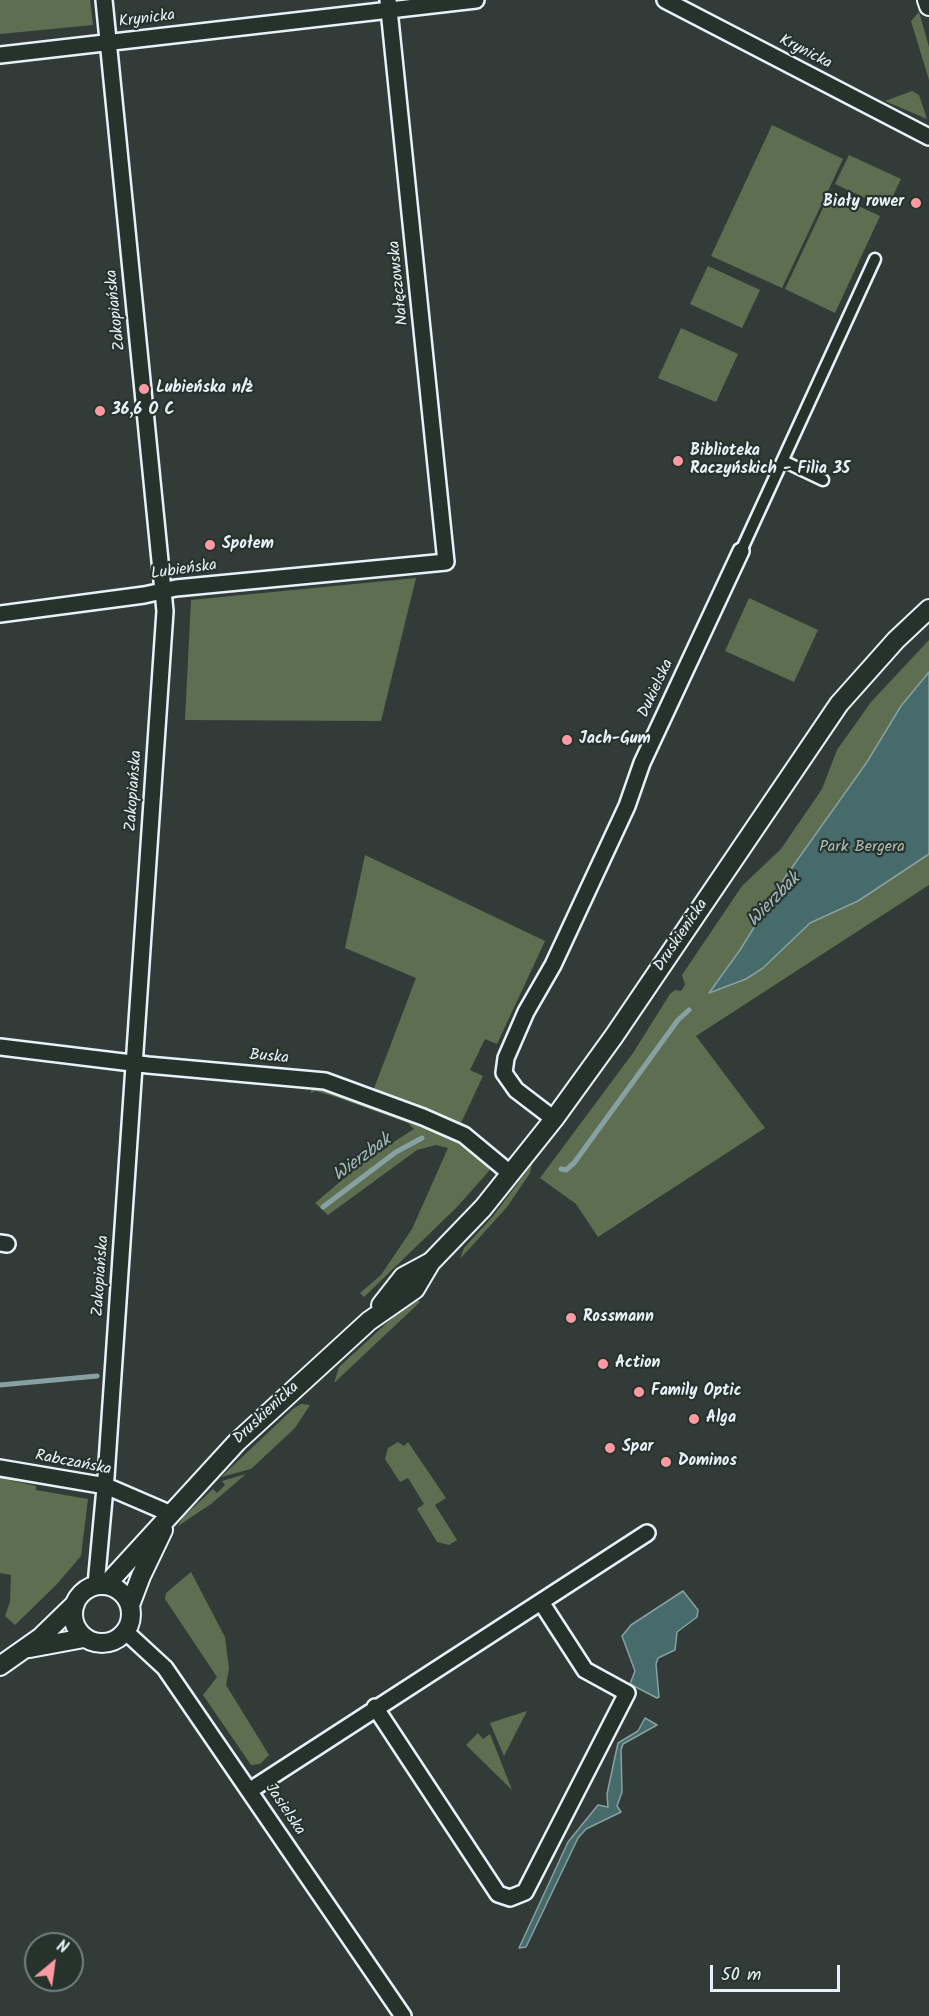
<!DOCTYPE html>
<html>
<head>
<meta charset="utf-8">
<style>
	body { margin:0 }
	#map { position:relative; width:929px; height:2016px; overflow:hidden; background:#333b38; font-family:Kalam,sans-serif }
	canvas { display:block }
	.north { position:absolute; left:24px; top:1932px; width:60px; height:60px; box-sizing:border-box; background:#26332d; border:2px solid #747f7e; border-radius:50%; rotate:29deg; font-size:16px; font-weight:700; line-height:24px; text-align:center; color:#e8f1f8 }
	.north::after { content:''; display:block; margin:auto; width:21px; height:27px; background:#ff9aa2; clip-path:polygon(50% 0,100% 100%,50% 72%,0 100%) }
	.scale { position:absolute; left:710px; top:1965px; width:130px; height:27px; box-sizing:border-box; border:3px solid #e8f1f8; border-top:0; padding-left:8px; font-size:18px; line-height:21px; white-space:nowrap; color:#e8f1f8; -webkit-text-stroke:4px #26332d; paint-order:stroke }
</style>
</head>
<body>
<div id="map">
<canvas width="929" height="2016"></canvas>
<div class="north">N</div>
<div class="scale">50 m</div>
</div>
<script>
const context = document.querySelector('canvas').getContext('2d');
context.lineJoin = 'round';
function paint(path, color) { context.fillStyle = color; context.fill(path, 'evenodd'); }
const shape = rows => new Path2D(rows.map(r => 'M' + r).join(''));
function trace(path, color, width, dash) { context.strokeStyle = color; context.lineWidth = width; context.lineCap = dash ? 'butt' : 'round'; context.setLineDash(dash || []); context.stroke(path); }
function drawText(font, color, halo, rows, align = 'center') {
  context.font = font + ' Kalam,sans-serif'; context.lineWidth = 4.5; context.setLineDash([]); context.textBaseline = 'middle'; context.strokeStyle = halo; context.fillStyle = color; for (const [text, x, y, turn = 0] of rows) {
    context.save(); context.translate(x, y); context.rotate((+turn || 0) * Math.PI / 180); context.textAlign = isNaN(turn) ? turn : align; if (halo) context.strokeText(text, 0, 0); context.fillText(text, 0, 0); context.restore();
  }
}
const green = shape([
	[0,0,90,0,93,25,0,34],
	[919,12,929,47,929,80,911,21],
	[912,91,919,95,927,119,885,101],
	[772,125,843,159,782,288,711,256],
	[849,155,901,179,887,208,835,184],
	[830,193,880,216,835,313,785,289],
	[708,266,760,290,742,328,690,304],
	[681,328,738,354,716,402,658,378],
	[416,578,381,721,185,720,191,600],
	[749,598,818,630,794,682,725,651],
	[929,640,929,885,696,1036,765,1128,598,1237,576,1204,540,1178,633,1053,670,994,675,990,681,991,685,985,682,975,742,886,781,849,822,789,837,750,871,702],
	[365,855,545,941,497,1044,485,1039,470,1070,483,1076,461,1123,373,1091,416,978,345,948],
	[315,1084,455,1137,489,1167,489,1171,457,1207,364,1297,360,1293,381,1275,412,1229,448,1148,436,1145,417,1150,328,1215,315,1203,367,1159,414,1129,408,1123,336,1097,316,1091,310,1093],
	[532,1164,530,1173,507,1207,460,1259,464,1248,494,1215],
	[415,1297,420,1302,334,1383,339,1367],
	[301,1404,310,1405,295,1428,251,1469,221,1477,294,1408],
	[398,1442,404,1446,408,1442,446,1498,435,1505,457,1540,449,1545,437,1542,417,1509,424,1504,408,1478,400,1482,385,1459,388,1448],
	[246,1474,211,1504,178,1526,183,1517,213,1489,217,1493,225,1485,222,1481],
	[0,1478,36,1486,36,1490,88,1499,81,1556,57,1584,15,1625,5,1616,10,1602,11,1575,0,1573],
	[191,1572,225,1637,229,1669,226,1685,269,1755,260,1764,251,1765,203,1695,217,1677,165,1599,166,1593],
	[527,1711,504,1756,490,1723],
	[478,1733,483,1739,490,1734,512,1790,466,1745]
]);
const water = shape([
	[929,672,929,854,858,901,810,923,763,968,746,979,709,993,740,950,786,876,867,762,901,706,929,672],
	[683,1591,698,1610,697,1617,677,1632,675,1650,658,1658,656,1664,659,1697,657,1698,630,1684,635,1671,622,1636,631,1625,683,1591],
	[645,1718,657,1725,623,1744,621,1750,622,1792,617,1806,621,1812,586,1829,578,1838,526,1947,519,1948,568,1842,598,1805,608,1807,607,1794,618,1743,638,1731,645,1718]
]);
const stream = shape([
	[561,1169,566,1170,574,1163,678,1020,689,1010],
	[323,1207,396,1152,422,1138],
	[0,1385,97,1376]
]);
const pedestrian = shape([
	[783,461,823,480],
	[741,551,875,259]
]);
const minor = shape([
	[665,0,929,137],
	[0,55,476,0],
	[0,614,144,595,176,588,446,562,388,0],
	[0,1047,148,1065,325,1081,423,1117,464,1135,511,1174],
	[554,1119,516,1090,504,1073,506,1058,526,1012,553,965,627,806,642,763,741,551],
	[0,1243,7,1244],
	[0,1468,106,1486,171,1514],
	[96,1585,106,1477,165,611,104,0],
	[126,1632,165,1668,403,2016],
	[375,1707,498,1894,510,1898,525,1892,627,1693,585,1670,541,1602],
	[249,1791,647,1533]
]);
const tertiary = shape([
	[927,0,929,6],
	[381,1305,403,1277,429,1263],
	'73 1614a29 29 0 1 1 58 0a29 29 0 1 1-58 0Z',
	[106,1585,237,1442,369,1321,415,1289,431,1262,483,1208,554,1119,614,1036,839,704,896,640,929,609],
	[130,1605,141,1576,163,1530],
	[30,1648,84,1638],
	[0,1666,41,1637,75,1604]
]);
const markers = [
	[916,203,6,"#ff9aa2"],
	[144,389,6,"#ff9aa2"],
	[100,411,6,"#ff9aa2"],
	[678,461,6,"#ff9aa2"],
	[210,545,6,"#ff9aa2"],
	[567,740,6,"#ff9aa2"],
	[571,1318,6,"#ff9aa2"],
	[603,1364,6,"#ff9aa2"],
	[639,1392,6,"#ff9aa2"],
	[694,1419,6,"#ff9aa2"],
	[610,1448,6,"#ff9aa2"],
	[666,1462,6,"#ff9aa2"]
];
const streetNames = [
	["Krynicka",147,20,-7],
	["Krynicka",805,53,27],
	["Nałęczowska",400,283,-96],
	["Zakopiańska",117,310,-96],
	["Lubieńska",184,571,-8],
	["Dukielska",657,689,-65],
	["Zakopiańska",135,791,-86],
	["Druskienicka",682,936,-56],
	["Buska",269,1058,5],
	["Zakopiańska",102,1276,-86],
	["Druskienicka",267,1414,-43],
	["Rabczańska",73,1464,11],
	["Jasielska",284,1810,56]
];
const poiNames = [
	["Biały rower",904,203,"right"],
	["Lubieńska n/ż",156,389],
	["36,6 O C",112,411],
	["Biblioteka",690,452],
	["Raczyńskich - Filia 35",690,470],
	["Społem",222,545],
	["Jach-Gum",579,740],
	["Rossmann",583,1318],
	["Action",615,1364],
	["Family Optic",651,1392],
	["Alga",706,1419],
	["Spar",622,1448],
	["Dominos",678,1462]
];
const parkNames = [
	["Park Bergera",862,848]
];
const waterNames = [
	["Wierzbak",775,901,-46],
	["Wierzbak",363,1159,-36]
];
paint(green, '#5e6f51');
paint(water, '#476b6a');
trace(water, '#87a1a3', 1.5);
trace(stream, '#87a1a3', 5);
trace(pedestrian, '#e8f1f8', 15);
trace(minor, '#e8f1f8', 20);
trace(tertiary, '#e8f1f8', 22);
trace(pedestrian, '#26332d', 10);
trace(minor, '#26332d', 15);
trace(tertiary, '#26332d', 18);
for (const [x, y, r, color] of markers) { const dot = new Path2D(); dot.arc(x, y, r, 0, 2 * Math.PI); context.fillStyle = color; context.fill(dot); trace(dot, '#26332d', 2); }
drawText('16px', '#e8f1f8', '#26332d', streetNames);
drawText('bold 16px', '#e8f1f8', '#26332d', poiNames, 'left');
drawText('16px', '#b1bdb5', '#26332d', parkNames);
drawText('italic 18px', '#a8bbbf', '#26332d', waterNames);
</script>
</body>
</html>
